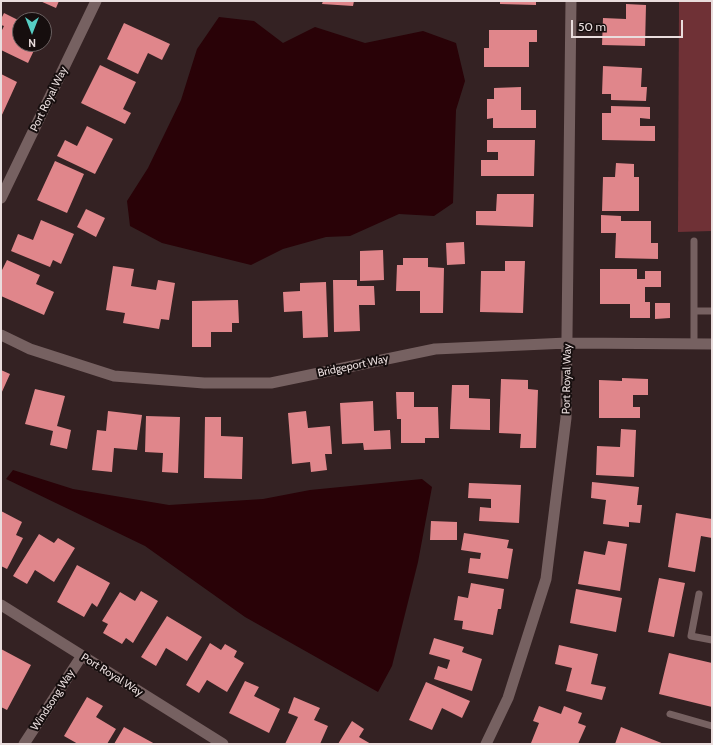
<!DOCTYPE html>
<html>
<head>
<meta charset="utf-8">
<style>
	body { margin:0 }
	#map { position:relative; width:713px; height:745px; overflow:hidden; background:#342223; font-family:Cabin,sans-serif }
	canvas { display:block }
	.frame { position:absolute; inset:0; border:2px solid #e9dddd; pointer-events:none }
	.north { position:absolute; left:12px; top:12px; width:40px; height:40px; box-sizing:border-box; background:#160e0e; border:1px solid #6a6161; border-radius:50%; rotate:180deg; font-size:11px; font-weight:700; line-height:16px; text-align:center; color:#e9dddd }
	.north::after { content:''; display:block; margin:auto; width:14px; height:18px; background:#56cec4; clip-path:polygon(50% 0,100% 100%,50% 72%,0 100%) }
	.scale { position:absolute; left:571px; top:20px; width:112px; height:18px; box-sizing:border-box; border:2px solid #e9dddd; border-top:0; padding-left:5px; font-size:12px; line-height:14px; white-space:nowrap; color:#e9dddd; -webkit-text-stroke:3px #160e0e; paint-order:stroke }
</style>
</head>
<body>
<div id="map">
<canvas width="713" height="745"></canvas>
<div class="frame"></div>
<div class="north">N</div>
<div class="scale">50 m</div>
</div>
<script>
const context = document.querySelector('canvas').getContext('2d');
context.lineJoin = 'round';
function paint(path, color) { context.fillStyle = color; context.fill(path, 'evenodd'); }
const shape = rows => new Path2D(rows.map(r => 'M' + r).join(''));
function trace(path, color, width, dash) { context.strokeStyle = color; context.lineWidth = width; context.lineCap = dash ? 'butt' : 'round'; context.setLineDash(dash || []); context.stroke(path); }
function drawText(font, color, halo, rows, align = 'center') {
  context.font = font + ' Cabin,sans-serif'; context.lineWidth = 4; context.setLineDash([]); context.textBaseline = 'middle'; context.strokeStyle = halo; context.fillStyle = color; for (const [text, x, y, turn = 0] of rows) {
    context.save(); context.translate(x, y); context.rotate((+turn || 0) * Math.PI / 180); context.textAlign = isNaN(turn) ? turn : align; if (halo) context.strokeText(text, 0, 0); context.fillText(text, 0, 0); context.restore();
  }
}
const green = shape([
	[679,1,712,1,712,231,678,232]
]);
const water = shape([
	[219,17,254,21,283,43,315,27,365,43,423,31,456,43,465,81,456,110,453,203,434,216,399,214,350,236,326,237,283,249,251,265,162,243,130,226,127,201,148,168,181,100,197,49],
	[13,470,73,489,169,505,263,499,310,490,422,479,432,487,418,562,392,666,378,692,245,617,145,546,6,479]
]);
const building = shape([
	[40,1,59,1,56,8],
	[323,1,354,1,353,6,322,4],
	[500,1,536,1,536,5,500,4],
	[626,4,646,5,645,46,602,45,603,18,626,19],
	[4,13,20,21,20,44,37,44,28,63,1,50,1,32,4,26,1,25,1,19],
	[124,23,170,44,162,60,148,53,138,74,107,59],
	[489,30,537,30,537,42,529,42,529,67,484,67,484,48,489,48],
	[100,65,136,82,123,109,131,113,125,124,81,103],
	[603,66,642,68,641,87,647,87,646,101,611,100,611,94,602,94],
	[1,74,17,82,1,117],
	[521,87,521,110,536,110,536,128,493,128,493,118,487,119,487,99,494,99,494,88],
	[611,106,650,107,650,119,640,118,640,126,655,126,655,141,602,140,602,113,611,113],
	[87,126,113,139,95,174,57,156,65,140,77,146],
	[487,140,535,140,534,176,481,176,481,160,498,160,498,152,487,152],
	[55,161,84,174,67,213,37,200],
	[616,163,634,164,634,177,639,177,639,211,602,211,603,177,615,177],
	[497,194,534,194,533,227,476,225,476,211,496,211],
	[86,209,105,218,96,237,77,227],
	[601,215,621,216,621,221,651,221,651,243,658,243,658,259,615,258,616,233,601,233],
	[41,220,74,234,61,264,53,260,50,267,11,251,18,234,33,240],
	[464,242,465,264,447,265,446,243],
	[383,250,384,280,360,281,360,251],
	[403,258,428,258,428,267,444,268,443,313,420,313,420,291,396,291,397,265,403,265],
	[7,260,40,275,36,284,54,292,44,315,1,296,1,272],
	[505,261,525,261,523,313,480,312,481,271,505,271],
	[113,266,134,269,131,286,156,290,158,280,175,283,169,320,161,319,159,329,123,323,125,313,106,310],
	[600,269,637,269,637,279,645,279,645,271,661,271,661,287,645,287,645,302,650,302,650,318,630,318,630,304,600,304],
	[333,280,357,280,357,286,374,286,375,305,359,305,360,331,334,332],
	[326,282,328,337,303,338,302,311,284,312,283,292,300,291,300,283],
	[238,300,239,323,232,323,232,332,211,332,211,347,192,347,192,301],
	[655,303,670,303,670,318,655,319],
	[1,370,10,374,1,394],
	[622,378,648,379,648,395,633,395,633,407,640,407,640,418,599,418,599,380,622,381],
	[501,379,528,380,528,389,538,390,536,448,520,448,521,434,499,433],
	[452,385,469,385,469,398,490,399,490,430,450,429],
	[35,389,65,396,57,426,71,430,67,449,50,445,53,431,25,424],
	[396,392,414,392,414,407,438,407,439,438,425,438,425,443,401,443,401,419,397,419],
	[373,401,374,431,390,430,391,449,364,450,363,443,342,444,340,403],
	[108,411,142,415,137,450,114,448,112,472,92,470,97,430,106,431],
	[306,411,308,428,330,426,332,454,325,454,327,470,311,472,310,462,292,464,288,413],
	[146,416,180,417,178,473,162,472,163,453,145,452],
	[205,417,221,417,221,436,243,437,242,479,204,478],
	[621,429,636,430,634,477,596,475,597,446,620,447],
	[592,482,639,487,637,505,642,505,640,523,629,522,629,527,603,524,606,500,591,498],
	[469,483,521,485,519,523,479,521,480,507,491,508,491,499,468,498],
	[1,511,22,522,16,535,23,538,7,569,1,566],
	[676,513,712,519,712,538,701,536,695,572,668,567],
	[431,521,457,522,457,540,430,540],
	[464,533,509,540,507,548,513,549,508,579,468,573,470,558,480,559,481,553,461,550],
	[39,534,54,543,58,538,75,548,54,582,35,570,27,584,13,576],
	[608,541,627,544,620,591,578,584,584,551,605,555],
	[77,565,110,583,97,607,92,603,84,617,57,602],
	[659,578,685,583,674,637,648,632],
	[471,583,504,589,501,609,498,609,493,635,462,629,463,621,454,620,458,596,468,598],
	[576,589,622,598,616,632,570,623],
	[141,591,158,601,133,643,126,638,122,644,103,633,108,624,102,621,120,592,135,601],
	[167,616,202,637,187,661,166,648,156,666,141,657],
	[434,638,464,647,462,652,482,659,472,691,434,679,438,666,447,669,450,660,429,654],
	[210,643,221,650,225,644,237,651,234,657,244,663,227,692,207,680,199,693,186,685],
	[559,645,598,654,591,684,606,687,602,700,566,691,572,668,555,664],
	[1,649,31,665,7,710,1,707],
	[669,653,712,663,712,707,659,694],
	[245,681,259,687,254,696,280,709,269,733,229,713],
	[426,682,470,701,462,718,442,708,432,730,409,720],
	[87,697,103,706,96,717,116,729,107,744,78,744,64,736],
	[294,697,320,708,314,720,328,726,320,744,285,744,298,717,288,713],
	[539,706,561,714,564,706,582,713,578,723,586,726,578,744,531,743,539,723,533,721],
	[352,721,364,729,359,737,371,744,338,744],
	[124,727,155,744,114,744],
	[621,727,664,744,615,744]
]);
const service = shape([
	[694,311,694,241],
	[694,344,694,311,712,311],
	[699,594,691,636,712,640],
	[670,714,712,726]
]);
const minor = shape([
	[1,198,96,1],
	[1,335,30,349,114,376,204,383,271,383,435,349,567,343,712,344],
	[1,605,223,744],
	[24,744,81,657],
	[486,744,508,698,546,579,566,418,571,1]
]);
const streetNames = [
	["Port Royal Way",49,99,-64],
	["Bridgeport Way",353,366,-12],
	["Port Royal Way",567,379,-89],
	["Port Royal Way",112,675,32],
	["Windsong Way",53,700,-57]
];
paint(green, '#6f3136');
paint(water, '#290207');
paint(building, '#e0868b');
trace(service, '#766161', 7);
trace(minor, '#766161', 11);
drawText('11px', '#e9dddd', '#160e0e', streetNames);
</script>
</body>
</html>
